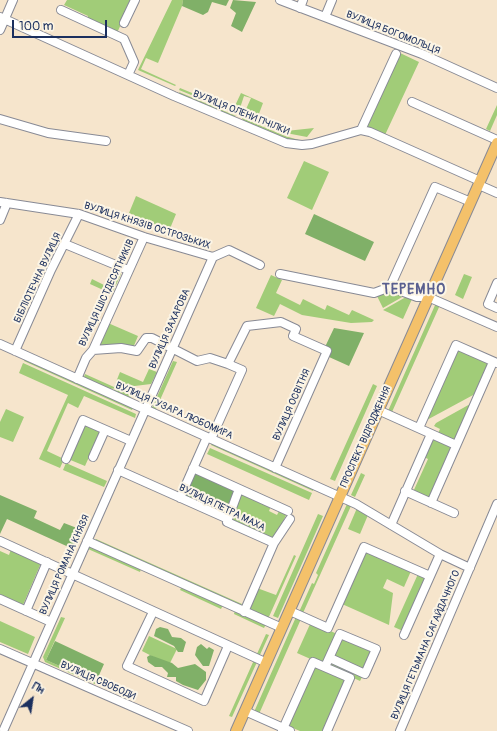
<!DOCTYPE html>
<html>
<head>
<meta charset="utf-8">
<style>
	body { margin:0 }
	#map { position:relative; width:497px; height:731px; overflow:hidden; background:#f6e5cc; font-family:Pangolin,sans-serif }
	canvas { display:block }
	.north { position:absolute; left:12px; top:679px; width:40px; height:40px; -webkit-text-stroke:3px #fcf5e5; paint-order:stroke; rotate:30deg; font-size:11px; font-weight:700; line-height:16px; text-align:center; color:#1b2f5e }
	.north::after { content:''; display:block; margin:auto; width:14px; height:18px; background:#1b2f5e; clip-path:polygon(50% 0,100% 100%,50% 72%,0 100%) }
	.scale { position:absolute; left:12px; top:20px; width:95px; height:18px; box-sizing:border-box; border:2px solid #1b2f5e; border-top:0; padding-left:5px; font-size:12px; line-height:14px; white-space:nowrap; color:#1b2f5e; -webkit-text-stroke:3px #fcf5e5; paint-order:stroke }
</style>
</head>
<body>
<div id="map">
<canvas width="497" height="731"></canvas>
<div class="north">Пн</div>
<div class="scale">100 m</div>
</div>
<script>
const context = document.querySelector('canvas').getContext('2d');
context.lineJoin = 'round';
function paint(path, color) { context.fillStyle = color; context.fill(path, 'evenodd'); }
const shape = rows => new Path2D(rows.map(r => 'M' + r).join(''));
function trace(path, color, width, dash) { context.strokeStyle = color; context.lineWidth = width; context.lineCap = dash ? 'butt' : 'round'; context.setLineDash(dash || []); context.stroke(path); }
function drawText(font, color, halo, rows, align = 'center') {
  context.font = font + ' Pangolin,sans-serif'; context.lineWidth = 4; context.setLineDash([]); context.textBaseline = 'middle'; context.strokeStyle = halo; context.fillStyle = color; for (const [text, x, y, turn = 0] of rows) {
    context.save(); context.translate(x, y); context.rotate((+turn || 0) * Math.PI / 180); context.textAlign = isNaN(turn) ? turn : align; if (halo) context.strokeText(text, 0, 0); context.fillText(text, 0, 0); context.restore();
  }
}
const green = shape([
	[67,0,132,0,117,33,87,19,88,16,64,5],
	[172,0,183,0,182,6,158,63,146,58,141,69,176,85,175,86,138,70],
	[398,52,419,62,385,135,365,126],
	[180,88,233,110,241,93,263,103,257,119,286,131,314,128,307,137,286,133,243,116,251,98,244,96,238,114,179,90],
	[179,92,236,116,233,118,181,96],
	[497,105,497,115,490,131,486,129],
	[242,118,285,136,299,140,298,142,283,139,244,123],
	[304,161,329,172,312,210,287,198],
	[136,196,176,214,169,231,129,213],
	[116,272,121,274,112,294,90,284,92,279,108,287],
	[464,274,472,277,463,299,455,295],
	[271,275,282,280,276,293,300,305,303,299,325,310,327,305,349,315,352,310,374,320,372,322,351,323,302,315,280,304,274,316,256,308],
	[388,292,396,292,404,296,383,308,377,296],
	[406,297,412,299,403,319,383,310],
	[436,303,440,305,392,412,388,411],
	[108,323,138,336,133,348,98,347],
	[457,349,489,363,475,394,425,421],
	[25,359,133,408,132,410,24,361],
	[173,361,177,362,156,409,152,408],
	[23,363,136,414,135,418,84,396,78,408,68,403,47,451,64,459,60,468,39,459,68,395,19,373],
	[149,369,157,372,151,384,110,389,84,377,85,374,114,387,120,372,143,382],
	[373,384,377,386,335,481,330,479],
	[135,387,131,398,112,390],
	[472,403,455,441,438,433,440,429,434,426,436,423],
	[6,409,24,417,13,442,0,437,0,422],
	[84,423,101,430,85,466,68,459],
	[432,437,453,446,430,499,413,492,428,459,424,457],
	[212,443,314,488,313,491,211,445],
	[210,448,312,493,309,500,207,454],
	[66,463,107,481,104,487,63,470],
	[361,473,365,475,355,497,351,495],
	[240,492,271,506,269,511,277,515,280,509,287,513,274,541,229,521],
	[347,504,351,506,303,613,299,612,312,583,314,584,318,575,316,573],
	[357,508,368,515,360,534,348,529],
	[318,514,323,516,278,618,273,616],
	[96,539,242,604,241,606,95,541],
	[89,546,141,569,140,572,88,549],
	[11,549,41,563,23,605,0,595,0,551,9,555],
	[366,551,411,571,404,587,387,579,383,588,393,593,389,625,342,604],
	[294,555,296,556,268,619,248,609,257,588,276,595],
	[418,574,426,578,403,631,394,627],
	[182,586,223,605,221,609,180,590],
	[235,610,266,624,264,628,234,614],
	[61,617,65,618,46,660,96,682,95,684,45,662,43,657],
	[296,617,301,619,259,714,254,712],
	[0,621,35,637,28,654,0,642],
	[311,622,337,634,324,665,297,653],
	[266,634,269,635,259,657,256,656],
	[149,636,177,649,169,665,142,651],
	[342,637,373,651,364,670,333,657],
	[254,660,257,662,232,717,229,716],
	[331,661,363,675,360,681,328,666],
	[314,666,345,680,323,731,300,731,288,726]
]);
const forest = shape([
	[183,0,229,0,226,6,212,2,208,12,203,15,182,6],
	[233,0,256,2,242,32,231,26,236,13,230,8],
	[314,214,374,242,365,261,305,234],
	[334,328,364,333,349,366,329,357,332,350,325,347],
	[193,471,236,490,227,516,182,497],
	[0,495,37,511,34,518,60,530,64,523,82,530,73,549,7,519,0,534],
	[160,627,168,629,172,637,181,638,186,642,183,652,178,652,174,646,154,636,156,629],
	[55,641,104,664,96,682,46,660],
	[201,644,207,649,209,647,214,650,209,666,203,666,195,655,197,647],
	[150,655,172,663,178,668,195,664,206,672,206,680,198,690,183,685,176,681,176,677,167,677,168,673,162,667,155,667,148,662,147,657]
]);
const minor = shape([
	[280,0,422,54,497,88],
	[300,8,303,0],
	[61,10,124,39,134,62,128,75],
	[0,17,174,96,286,143,302,145,312,144,361,130,370,132,480,181],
	[325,17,332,0],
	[124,23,135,0],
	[0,30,13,0],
	[412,102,497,140],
	[0,119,48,133,106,141],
	[361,130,396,54],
	[479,185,497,193],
	[0,202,79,214,144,237,213,257,229,250,260,265],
	[0,220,7,203],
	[65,244,128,270],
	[280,274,374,293,390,287,417,297,428,297,497,327],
	[497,283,488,304,497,308],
	[390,287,435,187,471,202],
	[0,344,356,504,440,554,470,568],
	[93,350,121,348,137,351,146,338,152,338,197,361,210,358,228,364,247,326,281,322,296,329,293,336,327,351,275,468],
	[15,351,51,270,79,214],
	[77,379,86,358,93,350,144,237],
	[378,410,456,445],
	[419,428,456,345,497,363],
	[211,439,242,370,228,364],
	[93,457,105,430],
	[66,459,83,420,131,441],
	[193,468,288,511],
	[118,470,228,519,227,522,274,543],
	[405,491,454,513],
	[180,498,207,437],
	[431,503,493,362],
	[228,519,239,489],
	[391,525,431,434],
	[0,541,267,663],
	[87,541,282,628],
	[0,599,51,622],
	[26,611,47,562],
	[290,611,328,628,364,547,430,576],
	[153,612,127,666,204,701,228,646],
	[244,612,274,543,290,519],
	[404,635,440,554],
	[0,649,188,731],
	[325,667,340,634,376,649,365,674,330,658],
	[245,711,290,731],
	[4,729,213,257],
	[282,731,313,662,350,678,327,731],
	[400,731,497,504]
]);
const major = shape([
	[236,731,497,143]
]);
const streetNames = [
	["ВУЛИЦЯ БОГОМОЛЬЦЯ",393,33,22],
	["ВУЛИЦЯ ОЛЕНИ ПЧІЛКИ",241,113,22],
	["ВУЛИЦЯ КНЯЗІВ ОСТРОЗЬКИХ",147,226,18],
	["БІБЛІОТЕЧНА ВУЛИЦЯ",38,278,-65],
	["ВУЛИЦЯ ШІСТДЕСЯТНИКІВ",107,293,-65],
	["ВУЛИЦЯ ЗАХАРОВА",170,329,-66],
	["ВУЛИЦЯ ОСВІТНЯ",292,405,-66],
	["ВУЛИЦЯ ГУЗАРА ЛЮБОМИРА",174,411,24],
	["ПРОСПЕКТ ВІДРОДЖЕННЯ",366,437,-66],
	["ВУЛИЦЯ ПЕТРА МАХА",222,508,26],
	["ВУЛИЦЯ РОМАНА КНЯЗЯ",65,565,-66],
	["ВУЛИЦЯ ГЕТЬМАНА САГАЙДАЧНОГО",426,645,-67],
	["ВУЛИЦЯ СВОБОДИ",98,681,24]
];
const districtNames = [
	["ТЕРЕМНО",414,290]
];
paint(green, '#a1cc78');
paint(forest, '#80b068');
trace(minor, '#888a95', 10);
trace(major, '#888a95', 12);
trace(minor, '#fff', 8);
trace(major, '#f4c16a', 10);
drawText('10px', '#1b2f5e', '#fcf5e5', streetNames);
context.letterSpacing = '1px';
drawText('bold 14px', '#595f90', '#fcf5e5', districtNames);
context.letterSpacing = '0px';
</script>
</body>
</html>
